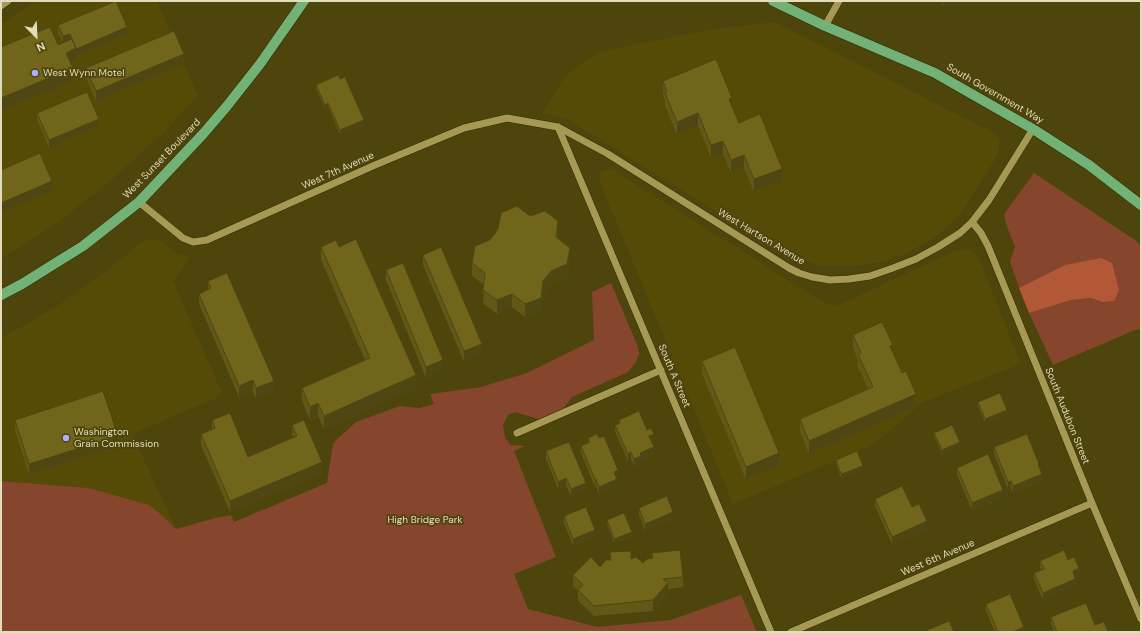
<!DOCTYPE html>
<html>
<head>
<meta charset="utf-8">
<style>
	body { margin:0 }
	#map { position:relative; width:1142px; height:633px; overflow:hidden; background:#4e450c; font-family:"DM Sans",sans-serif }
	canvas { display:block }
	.frame { position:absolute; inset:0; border:2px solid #e2ddba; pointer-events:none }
	.north { position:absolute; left:16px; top:16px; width:40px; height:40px; -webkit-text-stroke:3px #4e450c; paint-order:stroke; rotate:156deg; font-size:11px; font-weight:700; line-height:16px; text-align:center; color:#e2ddba }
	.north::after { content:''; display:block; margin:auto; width:14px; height:18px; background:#e2ddba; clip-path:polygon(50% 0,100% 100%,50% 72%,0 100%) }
</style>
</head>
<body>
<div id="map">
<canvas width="1142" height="633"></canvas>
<div class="frame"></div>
<div class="north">N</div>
</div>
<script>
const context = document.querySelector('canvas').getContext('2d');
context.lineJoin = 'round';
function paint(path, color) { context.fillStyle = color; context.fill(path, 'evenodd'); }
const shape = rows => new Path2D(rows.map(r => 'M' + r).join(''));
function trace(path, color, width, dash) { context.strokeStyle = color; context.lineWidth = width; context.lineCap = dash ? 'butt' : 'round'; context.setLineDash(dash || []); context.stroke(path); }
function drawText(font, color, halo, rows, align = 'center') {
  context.font = font + ' "DM Sans",sans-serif'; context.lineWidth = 3.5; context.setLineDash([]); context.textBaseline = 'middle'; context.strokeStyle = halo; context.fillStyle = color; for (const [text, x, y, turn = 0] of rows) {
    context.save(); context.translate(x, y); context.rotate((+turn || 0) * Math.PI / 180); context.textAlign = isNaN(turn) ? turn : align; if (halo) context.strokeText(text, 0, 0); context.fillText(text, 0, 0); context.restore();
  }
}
const built = shape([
	[36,1,157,1,198,96,163,133,108,183,57,223,13,251,1,258,1,23,8,20],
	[774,22,989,130,996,136,999,141,999,153,959,216,939,234,908,253,885,261,856,266,821,266,787,255,567,119,543,113,564,77,597,53,646,42,708,30],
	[612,169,826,304,836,306,938,259,955,250,970,250,979,258,1021,364,921,403,873,445,733,504,599,180,600,173,604,170],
	[152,239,162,241,176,254,190,257,173,281,223,395,132,434,176,529,162,515,149,505,89,488,1,481,1,338,18,329,57,306,96,279,143,241]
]);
const green = shape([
	[1034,173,1135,240,1141,246,1141,329,1135,330,1053,365,1029,313,1071,300,1091,298,1102,302,1065,265,1019,288,1010,261,1015,247,1006,224,1004,214],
	[611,283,638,347,639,354,636,362,628,372,572,397,563,409,539,419,515,412,508,415,503,425,505,438,511,445,525,446,514,451,556,557,514,574,528,609,597,627,671,620,741,595,757,632,1,632,1,481,89,488,149,505,162,515,176,529,215,518,231,515,234,522,327,483,333,443,356,422,400,406,419,408,434,404,430,394,481,387,527,373,594,340,592,292]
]);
const forest = shape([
	[1101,258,1112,263,1119,290,1114,301,1102,302,1091,298,1071,300,1029,313,1019,288,1065,265]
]);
const minor = shape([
	[1,6,8,1],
	[825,26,839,1],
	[558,127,771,632],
	[139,202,183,238,193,242,207,240,375,165,464,128,507,118,558,127,608,154,789,268,799,273,812,277,830,280,849,279,870,276,893,268,916,259,938,247,960,233,972,222,989,200,1033,129],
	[972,222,981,233,988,246,1092,503,1141,619],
	[517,433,661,370],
	[791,632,1092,503]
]);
const major = shape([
	[773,1,825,26,935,73,1033,129,1089,165,1141,205],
	[1,295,22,284,83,246,139,202,203,134,227,106,260,64,304,1]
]);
const wall = shape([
	[941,1,960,1,943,7],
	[58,25,127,34,76,56,76,61,71,64,73,81,1,111,1,47,58,45,63,43,58,33],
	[184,64,96,101,86,78,86,68],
	[663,81,732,106,739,123,782,182,754,192,744,168,731,173,723,154,711,158,698,126,677,135,665,106,665,100,663,95],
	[316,85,364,124,340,134,328,107,325,108,316,89],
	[37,113,99,126,49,148,37,120],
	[530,216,558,234,558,239,570,261,567,277,551,284,543,295,541,311,525,317,512,307,497,314,483,303,484,285,472,276,472,263,490,240],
	[321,247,339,247,416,388,324,429,318,416,310,420,302,401,302,388,365,360,321,260],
	[423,255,482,354,464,362,423,265],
	[386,270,443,370,426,378,386,280],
	[208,281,274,391,256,399,253,391,239,397,199,304,199,294,208,290],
	[853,335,893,352,916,407,809,454,800,432,800,419,868,389,858,367,858,360,853,348],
	[702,361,779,466,746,480,702,374],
	[978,402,1007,414,985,423,978,406],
	[15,420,118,446,29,475,15,430],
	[212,420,248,457,294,437,292,435,292,425,322,473,230,512,201,445,201,434,212,430],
	[619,420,647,430,654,441,652,442,654,454,641,460,641,463,634,466,631,459,628,461,615,432,615,425,619,423],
	[934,433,960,446,942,454,934,436],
	[588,438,618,477,616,478,617,487,599,494,596,486,595,487,581,453,581,446,588,443],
	[994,447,1039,468,1042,481,1013,493,1011,488,1008,489,994,454],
	[546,451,586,490,571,496,566,486,558,489,546,459],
	[836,460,863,470,841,478,836,464],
	[957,468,1003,497,972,510,957,475],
	[875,499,912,507,927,529,892,544,875,506],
	[639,508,673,519,645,531,639,515],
	[564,516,595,537,573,546,564,523],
	[607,520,632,536,614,543,607,524],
	[610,552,643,563,652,558,652,553,683,577,683,587,668,589,668,593,653,611,594,616,578,601,578,591,573,586,573,575,600,567,610,560],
	[1068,560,1079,576,1075,578,1075,586,1043,600,1034,580,1034,573,1041,570,1040,568,1040,561],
	[986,604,1024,632,995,632,986,611],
	[1051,617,1095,625,1108,632,1054,632,1051,624]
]);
const shadedWall = shape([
	[943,1,960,1,943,7],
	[127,27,127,34,76,56,76,61,66,66,66,53],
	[70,34,70,41,63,44,63,36],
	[184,54,184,64,96,101,96,91],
	[73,68,73,81,1,111,1,98],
	[732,98,732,112,729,99],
	[328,103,328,107,325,108,325,105],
	[698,113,698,126,677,135,677,122],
	[99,119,99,126,49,148,49,140],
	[364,120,364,124,340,134,340,130],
	[723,141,723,154,711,158,711,145],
	[744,155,744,168,731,173,731,160],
	[782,169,782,182,754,192,754,179],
	[52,181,52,191,1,213,1,203],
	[558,221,558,234,556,251,556,237],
	[570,248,570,261,567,277,551,284,543,295,541,311,525,317,525,304],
	[512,294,512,307,497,314,497,300],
	[482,344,482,354,464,362,464,351],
	[893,345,893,358,890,346],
	[443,360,443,370,426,378,426,367],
	[416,375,416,388,324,429,324,416],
	[253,380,253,391,239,397,239,386],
	[274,381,274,391,256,399,256,388],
	[916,394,916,407,809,454,809,441],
	[318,403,318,416,310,420,310,407],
	[1007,410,1007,414,985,423,985,419],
	[654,434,654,441,649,444,649,436],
	[118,436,118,446,29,475,29,464],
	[960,442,960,446,942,454,942,450],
	[654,447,654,454,641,460,641,463,634,466,634,459,640,453],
	[631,452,631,459,628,461,628,454],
	[779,453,779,466,746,480,746,467],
	[322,462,322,473,230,512,230,501],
	[863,466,863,470,841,478,841,474],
	[618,470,618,477,614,479,614,472],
	[1042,474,1042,481,1013,493,1013,486],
	[566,478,566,486,558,489,558,482],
	[596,479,596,486,595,487,595,480],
	[617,479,617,487,599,494,599,487],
	[1011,481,1011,488,1008,489,1008,482],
	[586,483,586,490,571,496,571,489],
	[1003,490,1003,497,972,510,972,503],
	[673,512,673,519,645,531,645,524],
	[927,521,927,529,892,544,892,537],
	[595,530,595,537,573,546,573,539],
	[632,532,632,536,614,543,614,539],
	[1079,568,1079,576,1073,578,1073,571],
	[1075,579,1075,586,1043,600,1043,593],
	[668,583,668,593,653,611,653,600],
	[1024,627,1024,632,1013,632]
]);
const building = shape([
	[116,1,127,27,76,49,70,34,63,36,58,25,116,1],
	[50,27,58,45,72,39,76,48,66,53,73,68,1,98,1,47,50,27],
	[174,31,184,54,96,91,86,68,174,31],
	[716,59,732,98,729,99,739,123,760,114,782,169,754,179,744,155,731,160,723,141,711,145,698,113,677,122,665,93,667,92,663,81,716,59],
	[338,75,340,79,345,77,364,120,340,130,328,103,325,105,316,85,338,75],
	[87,92,99,119,49,140,37,113,87,92],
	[40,153,52,181,1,203,1,170,40,153],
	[517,206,530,216,545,211,558,221,556,237,570,248,567,264,551,271,543,281,541,298,525,304,512,294,497,300,483,290,485,273,472,263,475,246,490,240,498,229,501,213,517,206],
	[356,239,416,375,324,416,318,403,310,407,302,388,370,358,321,247,336,240,339,247,356,239],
	[441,247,482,344,464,351,423,255,441,247],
	[403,263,443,360,426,367,386,270,403,263],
	[227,273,274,381,256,388,253,380,239,386,199,294,211,288,208,281,227,273],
	[882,322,893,345,890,346,902,373,906,371,916,394,809,441,800,419,873,387,858,354,861,353,853,335,882,322],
	[735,347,779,453,746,467,702,361,735,347],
	[103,391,118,436,29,464,15,420,103,391],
	[1000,393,1007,410,985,419,978,402,1000,393],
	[639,411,647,430,651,428,654,434,649,436,654,447,640,453,641,456,634,459,631,452,628,454,615,425,620,423,619,420,639,411],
	[230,413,248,457,297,436,292,425,304,420,322,462,230,501,201,434,215,428,212,420,230,413],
	[952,425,960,442,942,450,934,433,952,425],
	[597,434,599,438,604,436,618,470,614,472,617,479,599,487,596,479,595,480,581,446,590,442,588,438,597,434],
	[1027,434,1039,464,1038,464,1042,474,1013,486,1011,481,1008,482,994,447,1027,434],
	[569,442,586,483,571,489,566,478,558,482,546,451,569,442],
	[857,451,863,466,841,474,836,460,857,451],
	[988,454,1003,490,972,503,957,468,988,454],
	[902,486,912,507,919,504,927,521,892,537,875,499,902,486],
	[667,496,673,512,645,524,639,508,667,496],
	[586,507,595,530,573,539,564,516,586,507],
	[624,513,632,532,614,539,607,520,624,513],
	[680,550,683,577,663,579,668,583,653,600,594,606,578,590,583,585,573,575,591,557,600,567,606,560,611,560,610,552,631,551,631,559,636,557,643,563,647,559,653,558,652,553,680,550],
	[1064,550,1068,560,1074,557,1079,568,1073,571,1075,579,1043,593,1034,573,1044,569,1040,561,1064,550],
	[1010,594,1024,627,1013,632,998,632,986,604,1010,594],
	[1086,603,1095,625,1104,622,1108,632,1057,632,1051,617,1086,603],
	[949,621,954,632,923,632,949,621]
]);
const markers = [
	[35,73,4,"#aab0fb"],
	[66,438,4,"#aab0fb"]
];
const poiNames = [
	["West Wynn Motel",43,73],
	["Washington",74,432],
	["Grain Commission",74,444]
];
const streetNames = [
	["South Government Way",995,94,30],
	["West Sunset Boulevard",162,159,-46],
	["West 7th Avenue",338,171,-24],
	["West Hartson Avenue",761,237,31],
	["South A Street",674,376,67],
	["South Audubon Street",1067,416,68],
	["West 6th Avenue",938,558,-23]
];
const parkNames = [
	["High Bridge Park",425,520]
];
paint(built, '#554b07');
paint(green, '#86452d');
paint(forest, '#b35837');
trace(minor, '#312b04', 8);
trace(major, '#312b04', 11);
trace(minor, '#a59953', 7);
trace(major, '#73b276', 10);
paint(wall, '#615717');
paint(shadedWall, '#4f4713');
paint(building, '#71651b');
trace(building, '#4f4713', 1);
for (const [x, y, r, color] of markers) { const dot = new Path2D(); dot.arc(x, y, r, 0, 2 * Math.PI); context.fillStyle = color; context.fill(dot); trace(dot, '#4e450c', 1.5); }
drawText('10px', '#e2ddba', '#4e450c', poiNames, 'left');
drawText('10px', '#e2ddba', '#4e450c', streetNames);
drawText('10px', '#eed4cb', '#4e450c', parkNames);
</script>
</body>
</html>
